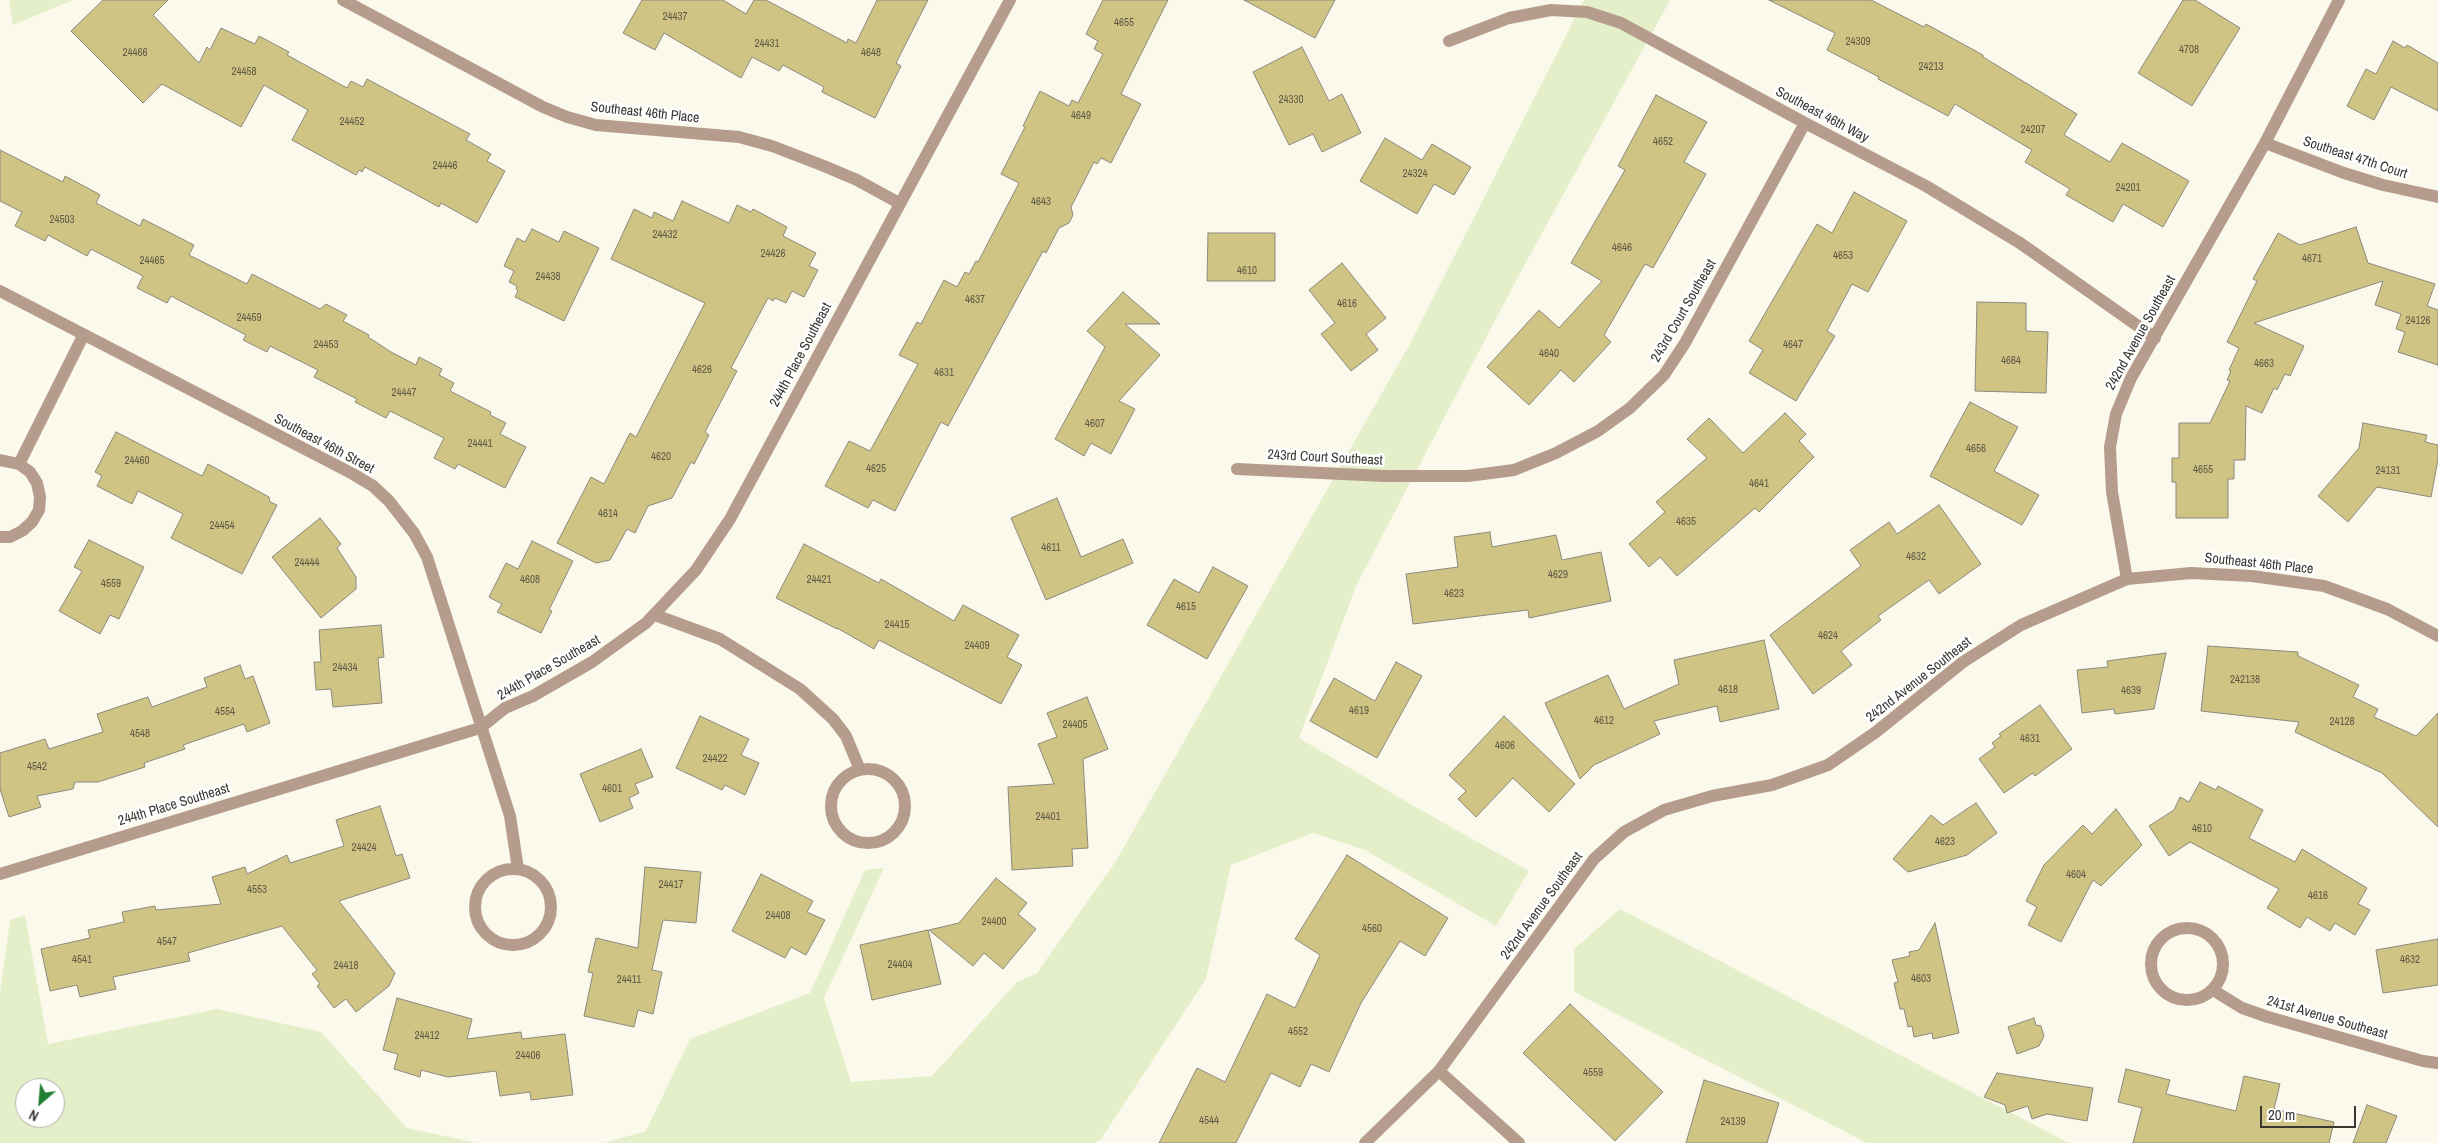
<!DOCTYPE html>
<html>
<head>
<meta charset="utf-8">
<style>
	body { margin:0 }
	#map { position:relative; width:2438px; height:1143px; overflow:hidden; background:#fbf9ec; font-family:"Archivo Narrow",sans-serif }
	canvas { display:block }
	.north { position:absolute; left:15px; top:1078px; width:50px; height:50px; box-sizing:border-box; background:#fff; border:1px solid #afafad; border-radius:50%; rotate:207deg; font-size:14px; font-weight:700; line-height:20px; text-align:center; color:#383732 }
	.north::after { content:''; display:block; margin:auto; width:18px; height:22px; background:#207f30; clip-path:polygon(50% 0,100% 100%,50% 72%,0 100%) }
	.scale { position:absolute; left:2260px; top:1106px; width:96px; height:22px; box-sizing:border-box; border:2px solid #383732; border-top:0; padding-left:6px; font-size:15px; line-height:18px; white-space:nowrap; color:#383732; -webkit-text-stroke:4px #fff; paint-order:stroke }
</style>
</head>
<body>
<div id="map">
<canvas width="2438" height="1143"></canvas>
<div class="north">N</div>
<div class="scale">20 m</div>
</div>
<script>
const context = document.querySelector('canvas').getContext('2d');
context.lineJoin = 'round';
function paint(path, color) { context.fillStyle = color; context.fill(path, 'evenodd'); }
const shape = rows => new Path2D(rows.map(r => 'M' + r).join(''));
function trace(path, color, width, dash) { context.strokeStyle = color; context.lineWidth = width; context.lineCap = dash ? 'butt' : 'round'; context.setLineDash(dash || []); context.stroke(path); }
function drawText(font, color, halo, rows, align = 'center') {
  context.font = font + ' "Archivo Narrow",sans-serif'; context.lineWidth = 5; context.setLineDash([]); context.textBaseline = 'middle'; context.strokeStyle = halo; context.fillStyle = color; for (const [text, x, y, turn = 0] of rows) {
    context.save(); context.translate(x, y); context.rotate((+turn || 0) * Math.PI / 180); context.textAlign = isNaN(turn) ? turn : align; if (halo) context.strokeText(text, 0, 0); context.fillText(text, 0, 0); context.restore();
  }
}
const green = shape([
	[9,0,73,0,13,25],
	[1584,0,1670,0,1518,277,1357,584,1299,738,1407,802,1529,871,1496,926,1365,850,1313,833,1231,865,1206,979,1101,1139,1094,1143,604,1143,646,1131,690,1039,810,993,865,870,884,868,824,998,851,1082,932,1076,1017,982,1037,973,1116,861,1411,342],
	[1620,909,2069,1143,1867,1143,1574,992,1574,949],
	[25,915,48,1044,217,1009,321,1032,407,1128,477,1143,0,1143,0,994,10,920],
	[25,1088,55,1088,55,1118,25,1118]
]);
const building = shape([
	[103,0,168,0,153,15,199,63,207,47,210,50,221,28,255,44,259,36,289,52,287,55,347,88,351,81,363,87,367,79,470,134,466,140,491,154,487,161,505,171,477,223,441,203,439,207,365,167,362,172,359,170,356,175,292,140,308,110,264,85,241,127,162,84,143,103,71,31,103,0],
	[642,0,723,0,746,14,754,0,766,0,847,43,848,39,856,43,877,0,928,0,896,63,901,66,875,118,822,92,824,87,783,65,779,71,752,57,741,78,664,33,655,50,623,33,642,0],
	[1103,0,1168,0,1121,94,1141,104,1111,163,1101,158,1097,164,1094,162,1071,207,1073,215,1069,223,1059,228,1046,253,1043,251,948,426,941,422,895,511,873,500,868,508,825,486,849,441,870,451,918,364,899,355,917,322,921,324,944,280,957,287,965,272,969,274,976,261,978,262,1019,183,1001,174,1025,127,1023,126,1040,91,1069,106,1072,100,1078,103,1103,54,1094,49,1098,41,1086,34,1103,0],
	[1244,0,1335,0,1315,38,1244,0],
	[1769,0,1871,0,1924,27,1926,24,1983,55,1983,57,2077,114,2064,135,2110,162,2122,143,2189,181,2163,227,2123,204,2113,222,2066,195,2070,189,2025,162,2032,150,1955,104,1948,116,1878,79,1879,77,1827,50,1835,33,1769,0],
	[2183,0,2195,0,2240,28,2192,106,2138,73,2183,0],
	[2393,41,2405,48,2407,45,2438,63,2438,111,2391,87,2374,120,2347,106,2366,69,2376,74,2393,41],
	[1302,47,1329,101,1342,94,1361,133,1322,152,1313,134,1289,145,1253,72,1302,47],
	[1656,95,1707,122,1684,162,1706,174,1653,268,1645,264,1604,335,1611,342,1574,382,1561,370,1529,405,1487,367,1539,310,1559,328,1602,281,1571,263,1625,170,1618,166,1656,95],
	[1385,138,1422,160,1432,144,1471,167,1454,195,1434,184,1417,214,1360,181,1385,138],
	[0,150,63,182,65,176,97,193,100,195,96,203,140,226,143,219,194,245,189,255,247,284,252,274,320,309,326,304,347,315,343,321,369,335,368,337,391,352,416,365,419,357,442,369,439,375,454,383,450,391,491,412,490,415,506,423,500,434,526,447,505,488,458,464,455,469,434,458,444,438,390,411,386,418,355,402,357,399,314,377,318,370,270,346,267,352,243,340,246,335,171,296,167,303,137,288,143,276,91,249,87,256,48,235,45,241,15,226,22,212,0,201,0,150],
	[1854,192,1907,221,1868,292,1852,284,1827,331,1835,336,1796,401,1749,373,1763,350,1749,341,1817,224,1832,233,1854,192],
	[682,201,729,223,737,205,751,212,753,209,787,227,783,236,816,253,809,266,818,270,804,297,792,291,786,303,775,298,773,301,768,298,731,368,737,371,705,432,709,435,694,464,691,462,672,498,648,506,635,533,627,529,610,560,596,563,557,543,591,477,604,484,630,433,636,437,705,303,611,259,634,209,652,218,654,212,673,221,682,201],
	[2356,227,2368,263,2435,284,2427,306,2438,310,2438,365,2398,352,2405,332,2396,329,2401,314,2375,305,2383,281,2254,323,2304,346,2290,376,2285,374,2277,390,2274,388,2262,413,2246,406,2245,460,2234,460,2234,479,2228,479,2228,518,2176,518,2176,482,2172,482,2172,458,2179,458,2179,423,2210,423,2230,381,2227,380,2231,371,2229,370,2239,348,2227,342,2257,281,2253,279,2278,233,2300,245,2356,227],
	[532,229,559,242,564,231,599,248,564,321,515,297,518,291,516,289,517,286,509,282,514,271,504,266,517,238,525,242,532,229],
	[1208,233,1275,233,1275,281,1207,281,1208,233],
	[1342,263,1386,318,1366,334,1378,350,1351,371,1321,334,1335,323,1309,290,1342,263],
	[1123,292,1160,324,1125,324,1160,355,1119,401,1135,409,1111,454,1091,443,1084,456,1055,439,1105,347,1087,331,1123,292],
	[1977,302,2026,303,2026,331,2048,332,2046,393,1975,391,1977,302],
	[1970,402,2018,427,1994,471,2039,495,2022,525,1930,476,1970,402],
	[1785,413,1806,434,1799,441,1814,457,1759,512,1755,508,1677,576,1660,557,1649,567,1629,544,1665,512,1656,502,1707,458,1687,439,1709,418,1743,453,1785,413],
	[2363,423,2427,435,2425,442,2438,445,2438,459,2431,497,2377,487,2348,522,2318,496,2359,448,2363,423],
	[116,432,202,476,208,464,269,497,270,502,277,505,242,574,171,538,183,514,138,491,132,504,97,486,102,476,95,472,116,432],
	[1057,498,1081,557,1123,539,1133,563,1046,600,1011,518,1057,498],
	[1939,505,1981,564,1939,594,1929,580,1878,616,1881,620,1841,651,1852,665,1813,694,1770,635,1861,566,1850,550,1889,522,1897,534,1939,505],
	[320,518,341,544,337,548,356,577,356,589,321,618,272,557,320,518],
	[1490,532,1492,547,1556,535,1562,560,1601,552,1611,601,1529,618,1528,610,1413,624,1406,574,1458,567,1454,537,1490,532],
	[89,540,144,567,119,619,110,615,100,634,59,611,82,571,74,567,89,540],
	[532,541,573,561,549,610,552,611,541,633,497,612,502,604,489,597,506,563,518,569,532,541],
	[804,544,879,583,881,579,954,621,963,605,1019,635,1007,657,1022,665,1001,704,879,640,874,649,837,628,837,629,776,598,804,544],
	[1213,567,1248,586,1207,659,1147,625,1174,579,1199,593,1213,567],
	[381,625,384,657,378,658,382,703,333,707,331,689,316,690,314,662,321,662,319,630,381,625],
	[1764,640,1779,709,1720,722,1717,706,1654,721,1660,734,1594,765,1580,779,1545,703,1608,675,1624,709,1679,684,1674,660,1764,640],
	[2208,646,2298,652,2298,656,2359,685,2353,697,2378,709,2374,717,2416,736,2438,713,2438,827,2382,773,2295,732,2299,722,2201,711,2208,646],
	[2166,653,2154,709,2115,714,2114,709,2082,713,2077,670,2108,667,2107,661,2166,653],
	[1396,662,1422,676,1377,758,1310,721,1334,678,1375,701,1396,662],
	[240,665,245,679,253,676,270,723,247,732,244,724,183,745,185,749,144,763,145,767,98,782,75,782,73,789,37,796,41,807,9,817,0,789,0,753,45,739,49,749,103,732,97,714,148,697,152,707,207,687,204,678,240,665],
	[1087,697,1108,749,1083,759,1088,848,1072,849,1073,866,1012,870,1008,787,1054,784,1038,744,1057,737,1047,713,1087,697],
	[2040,705,2072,749,2035,776,2033,773,2004,793,1979,759,1995,747,1992,743,2001,736,1999,734,2040,705],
	[700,716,749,739,741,755,759,763,745,795,725,785,722,790,676,768,700,716],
	[1504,716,1575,784,1549,812,1513,778,1476,817,1458,799,1466,791,1449,775,1504,716],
	[641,749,653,777,635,784,639,793,629,798,633,808,600,822,580,774,641,749],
	[2200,782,2216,790,2218,786,2263,810,2249,838,2295,862,2302,849,2367,888,2358,904,2370,910,2355,935,2335,923,2330,931,2307,917,2300,928,2267,908,2279,889,2190,842,2169,856,2149,826,2174,810,2180,797,2189,802,2200,782],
	[1976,803,1997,833,1967,855,1908,872,1893,859,1931,815,1943,825,1976,803],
	[380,806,396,856,402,854,410,878,339,901,395,973,389,986,356,1012,346,999,334,1008,317,986,320,984,312,974,317,970,282,926,188,953,190,961,113,977,116,989,80,997,77,985,50,991,41,949,90,938,88,930,124,922,122,912,155,906,156,910,221,904,212,877,245,867,247,874,287,855,290,863,344,846,336,820,380,806],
	[2116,809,2142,845,2101,886,2093,880,2061,942,2028,925,2037,907,2026,901,2044,865,2083,825,2092,834,2116,809],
	[1347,855,1448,918,1425,956,1400,941,1361,1003,1329,1072,1311,1064,1300,1087,1271,1073,1236,1143,1159,1143,1197,1068,1225,1082,1267,994,1295,1008,1320,955,1295,939,1347,855],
	[645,867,701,872,696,923,663,920,652,970,662,972,653,1014,638,1010,634,1027,584,1016,593,973,588,972,596,938,638,948,645,867],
	[761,874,813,901,807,912,825,920,806,955,791,947,785,958,732,931,761,874],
	[996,878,1027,903,1018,914,1036,929,1003,969,984,953,973,966,929,930,959,923,996,878],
	[1935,923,1959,1033,1933,1039,1932,1033,1914,1037,1912,1026,1908,1027,1904,1009,1900,1009,1894,983,1898,982,1892,960,1910,956,1909,952,1919,950,1935,923],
	[928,930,941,984,872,1000,860,945,928,930],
	[2438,939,2438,985,2383,993,2376,950,2438,939],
	[397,998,472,1019,467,1039,521,1032,522,1039,565,1034,573,1095,531,1100,530,1092,500,1096,496,1071,448,1077,421,1070,420,1077,394,1069,398,1054,383,1050,397,998],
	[1570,1004,1663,1092,1615,1141,1523,1053,1570,1004],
	[2034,1018,2036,1025,2041,1026,2044,1036,2039,1046,2017,1054,2008,1027,2034,1018],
	[2126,1069,2170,1080,2166,1094,2236,1111,2244,1076,2280,1084,2274,1109,2334,1122,2329,1143,2133,1143,2142,1108,2118,1102,2126,1069],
	[1997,1073,2093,1088,2087,1121,2047,1114,2032,1119,2028,1106,2007,1113,2005,1105,1984,1097,1997,1073],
	[1704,1080,1779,1103,1767,1143,1686,1143,1704,1080],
	[2367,1105,2397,1116,2386,1143,2353,1143,2367,1105]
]);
const minor = shape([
	[343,0,543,107,567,117,596,125,739,137,772,146,824,166,857,180,899,203],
	[1449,41,1509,18,1551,10,1587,12,1621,23,1805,123,1926,186,2020,243,2155,338],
	[2265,143,2344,173,2383,185,2438,197],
	[0,291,353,474,373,486,389,501,414,533,427,557,510,816,518,869],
	[0,460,19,464,30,472,37,483,40,497,39,510,32,522,22,531,10,537,0,537],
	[19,464,83,336],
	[1237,469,1384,476,1468,476,1514,470,1556,453,1598,431,1630,408,1664,375,1685,343,1805,123],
	[2127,579,2112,492,2110,447,2116,414,2131,378,2265,143,2339,0],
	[655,615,720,639,800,689,833,719,846,736,860,770],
	'831 806a37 37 0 1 1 74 0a37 37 0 1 1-74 0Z',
	'475 907a38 38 0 1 1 76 0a38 38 0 1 1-76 0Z',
	[0,874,480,728,505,708,533,696,592,662,646,623,696,570,730,519,1010,0],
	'2151 964a36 36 0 1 1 72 0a36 36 0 1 1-72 0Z',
	[2213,990,2242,1008,2268,1017,2423,1061,2438,1063],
	[1439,1071,1519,1143],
	[1365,1143,1439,1071,1594,859,1624,832,1664,810,1712,796,1772,785,1828,765,1876,732,1963,662,2021,625,2127,579,2191,573,2252,576,2324,586,2387,609,2438,636]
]);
const numberNames = [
	["24437",675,17],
	["4655",1124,23],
	["24309",1858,42],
	["24431",767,44],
	["4708",2189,50],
	["24466",135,53],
	["4648",871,53],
	["24213",1931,67],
	["24458",244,72],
	["24330",1291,100],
	["4649",1081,116],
	["24452",352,122],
	["24207",2033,130],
	["4652",1663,142],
	["24446",445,166],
	["24324",1415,174],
	["24201",2128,188],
	["4643",1041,202],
	["24503",62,220],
	["24432",665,235],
	["4646",1622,248],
	["24426",773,254],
	["4653",1843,256],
	["4671",2312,259],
	["24465",152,261],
	["4610",1247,271],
	["24438",548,277],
	["4637",975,300],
	["4616",1347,304],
	["24459",249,318],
	["24126",2418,321],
	["24453",326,345],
	["4647",1793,345],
	["4640",1549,354],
	["4664",2011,361],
	["4663",2264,364],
	["4626",702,370],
	["4631",944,373],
	["24447",404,393],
	["4607",1095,424],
	["24441",480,444],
	["4656",1976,449],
	["4620",661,457],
	["24460",137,461],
	["4625",876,469],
	["4655",2203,470],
	["24131",2388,471],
	["4641",1759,484],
	["4614",608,514],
	["4635",1686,522],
	["24454",222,526],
	["4611",1051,548],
	["4632",1916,557],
	["24444",307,563],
	["4629",1558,575],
	["4608",530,580],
	["24421",819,580],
	["4559",111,584],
	["4623",1454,594],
	["4615",1186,607],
	["24415",897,625],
	["4624",1828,636],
	["24409",977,646],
	["24434",345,668],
	["242138",2245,680],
	["4618",1728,690],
	["4639",2131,691],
	["4619",1359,711],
	["4554",225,712],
	["4612",1604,721],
	["24128",2342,722],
	["24405",1075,725],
	["4548",140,734],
	["4631",2030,739],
	["4606",1505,746],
	["24422",715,759],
	["4542",37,767],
	["4601",612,789],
	["24401",1048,817],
	["4610",2202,829],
	["4623",1945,842],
	["24424",364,848],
	["4604",2076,875],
	["24417",671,885],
	["4553",257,890],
	["4616",2318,896],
	["24408",778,916],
	["24400",994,922],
	["4560",1372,929],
	["4547",167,942],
	["4541",82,960],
	["4632",2410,960],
	["24404",900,965],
	["24418",346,966],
	["4603",1921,979],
	["24411",629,980],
	["4552",1298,1032],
	["24412",427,1036],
	["24406",528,1056],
	["4559",1593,1073],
	["4544",1209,1121],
	["24139",1733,1122]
];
const streetNames = [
	["Southeast 46th Place",645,113,6],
	["Southeast 46th Way",1822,115,28],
	["Southeast 47th Court",2355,158,18],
	["243rd Court Southeast",1684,311,-60],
	["242nd Avenue Southeast",2141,333,-61],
	["244th Place Southeast",801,355,-62],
	["Southeast 46th Street",324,444,28],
	["243rd Court Southeast",1325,458,3],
	["Southeast 46th Place",2259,564,6],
	["244th Place Southeast",549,668,-30],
	["242nd Avenue Southeast",1919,680,-38],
	["244th Place Southeast",174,805,-17],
	["242nd Avenue Southeast",1542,906,-54],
	["241st Avenue Southeast",2327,1018,16]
];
paint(green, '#e4efc9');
paint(building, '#d0c484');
trace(building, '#8b897e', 1);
trace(minor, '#b59c8c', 12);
drawText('11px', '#5e5a46', null, numberNames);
drawText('14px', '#383732', '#fff', streetNames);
</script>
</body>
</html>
